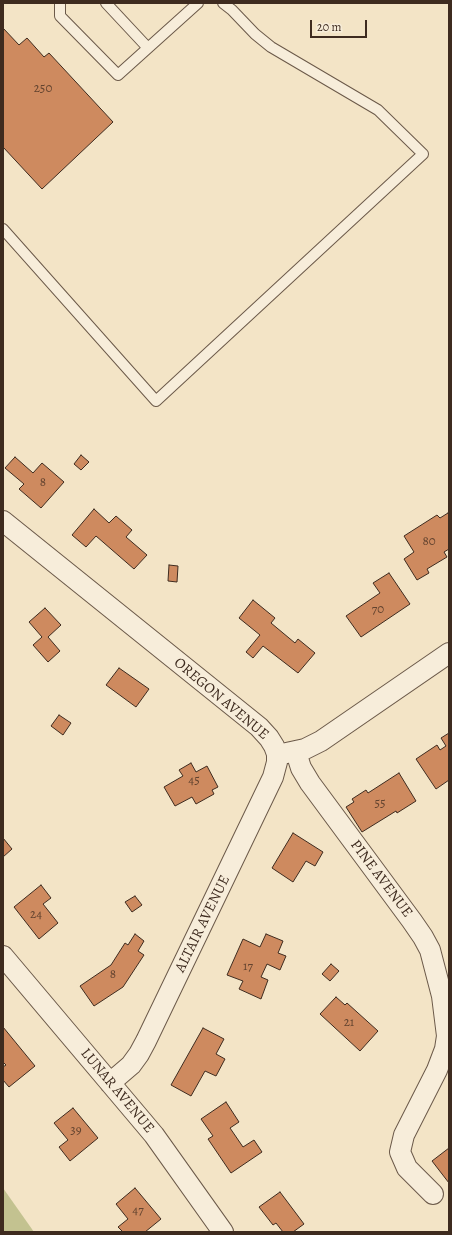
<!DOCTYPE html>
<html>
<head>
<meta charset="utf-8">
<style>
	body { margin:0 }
	#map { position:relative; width:452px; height:1235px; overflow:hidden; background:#f3e4c6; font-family:Alegreya,serif }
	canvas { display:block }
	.frame { position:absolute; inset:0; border:4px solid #3e2b1f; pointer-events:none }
	.scale { position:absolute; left:310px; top:20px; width:57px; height:18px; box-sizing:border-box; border:2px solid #3e2b1f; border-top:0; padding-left:5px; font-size:12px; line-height:14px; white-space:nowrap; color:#3e2b1f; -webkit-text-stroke:3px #f7edda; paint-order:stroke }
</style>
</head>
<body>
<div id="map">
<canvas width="452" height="1235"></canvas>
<div class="frame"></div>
<div class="scale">20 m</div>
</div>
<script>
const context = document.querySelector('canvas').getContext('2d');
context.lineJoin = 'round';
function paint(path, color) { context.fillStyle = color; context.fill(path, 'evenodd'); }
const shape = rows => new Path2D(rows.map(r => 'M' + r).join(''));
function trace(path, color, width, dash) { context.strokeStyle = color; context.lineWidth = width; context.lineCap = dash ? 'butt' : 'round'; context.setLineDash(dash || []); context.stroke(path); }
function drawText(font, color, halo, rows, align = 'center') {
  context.font = font + ' Alegreya,serif'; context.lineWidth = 3; context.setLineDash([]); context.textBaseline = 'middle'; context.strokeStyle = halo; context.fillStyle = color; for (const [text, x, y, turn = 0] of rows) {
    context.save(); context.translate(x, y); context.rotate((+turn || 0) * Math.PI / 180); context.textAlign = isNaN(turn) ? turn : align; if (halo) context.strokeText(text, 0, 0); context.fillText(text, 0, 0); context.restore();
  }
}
const green = shape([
	[3,1188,34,1232,3,1232]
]);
const building = shape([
	[3,28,19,45,27,38,44,57,49,53,113,122,42,189,3,147,3,28],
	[81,455,89,462,81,470,74,464,81,455],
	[15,457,33,473,42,463,64,482,41,508,19,489,24,484,5,468,15,457],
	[94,509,109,523,116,516,132,530,126,537,147,555,134,569,96,536,86,547,72,535,94,509],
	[448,513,449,515,449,549,444,552,447,557,427,569,429,573,417,580,404,559,414,552,404,536,437,515,440,518,448,513],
	[169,565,178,566,177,582,168,581,169,565],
	[389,573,410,604,361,637,346,616,380,593,373,583,389,573],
	[253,600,275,618,271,623,295,643,298,639,315,653,298,673,263,646,253,658,246,652,260,635,239,618,253,600],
	[45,608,61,625,48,637,60,651,48,662,33,645,42,637,29,622,45,608],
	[119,668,149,689,136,707,106,685,119,668],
	[59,715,71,723,63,735,51,726,59,715],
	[449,733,449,780,436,789,416,759,437,745,440,750,446,746,441,738,449,733],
	[191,763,196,772,207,766,218,787,212,790,214,794,196,804,192,797,175,806,164,787,183,776,179,770,191,763],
	[399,773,416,801,397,813,396,811,362,832,346,807,354,802,352,799,366,790,368,793,399,773],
	[293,833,323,852,315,866,306,861,293,882,272,868,293,833],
	[3,838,12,849,3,857,3,838],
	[41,885,51,898,43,904,58,923,39,939,14,907,41,885],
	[135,896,142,905,132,912,125,902,135,896],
	[135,934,144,941,138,951,144,955,123,987,94,1006,80,986,111,965,125,943,128,945,135,934],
	[266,934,283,941,278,953,286,956,280,970,267,964,261,977,268,980,261,999,239,989,243,981,227,975,243,939,260,947,266,934],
	[331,964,339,971,330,981,322,974,331,964],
	[336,997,345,1005,347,1003,378,1031,360,1051,320,1014,336,997],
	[3,1027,35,1066,9,1087,3,1080,3,1067,6,1065,3,1062,3,1027],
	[203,1028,224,1039,216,1054,225,1059,216,1076,205,1071,191,1096,171,1085,203,1028],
	[226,1102,239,1122,230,1128,243,1147,254,1140,262,1152,231,1173,208,1139,213,1136,201,1119,226,1102],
	[73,1108,98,1138,70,1161,59,1147,68,1140,54,1123,73,1108],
	[449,1148,449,1183,432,1161,449,1148],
	[135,1188,161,1219,145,1232,123,1232,118,1227,128,1219,116,1204,135,1188],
	[280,1192,304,1224,293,1232,283,1232,276,1223,273,1225,259,1207,280,1192]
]);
const lane = shape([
	[60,3,60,16,118,75,198,3],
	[106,3,148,48],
	[3,229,156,401,423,154,378,110,271,47,255,34,232,10,223,3]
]);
const street = shape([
	[3,521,259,727,269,738,274,746,277,754,277,762,273,777,146,1041,139,1054,131,1065,110,1083],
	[296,752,301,768,310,783,412,921,423,937,430,950,442,996,447,1036,445,1049,437,1070,404,1135,400,1152,407,1168,433,1194],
	[282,754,305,749,321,741,449,653],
	[3,956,154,1135,223,1232]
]);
const numberNames = [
	["250",43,89],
	["8",43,483],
	["80",429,542],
	["70",378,610],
	["45",194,781],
	["55",380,804],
	["24",36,915],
	["17",248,967],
	["8",113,975],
	["21",349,1023],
	["39",76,1131],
	["47",138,1211]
];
const streetNames = [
	["OREGON AVENUE",221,699,40],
	["PINE AVENUE",381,879,53],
	["ALTAIR AVENUE",203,924,-64],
	["LUNAR AVENUE",117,1091,50]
];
paint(green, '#c3c290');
paint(building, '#ce8a5f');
trace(building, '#3e2b1f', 1);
trace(lane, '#6b5949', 12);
trace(street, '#6b5949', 22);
trace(lane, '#f7edda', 10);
trace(street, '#f7edda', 20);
drawText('13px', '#62432f', null, numberNames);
drawText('15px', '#3e2b1f', '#f7edda', streetNames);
</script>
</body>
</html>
